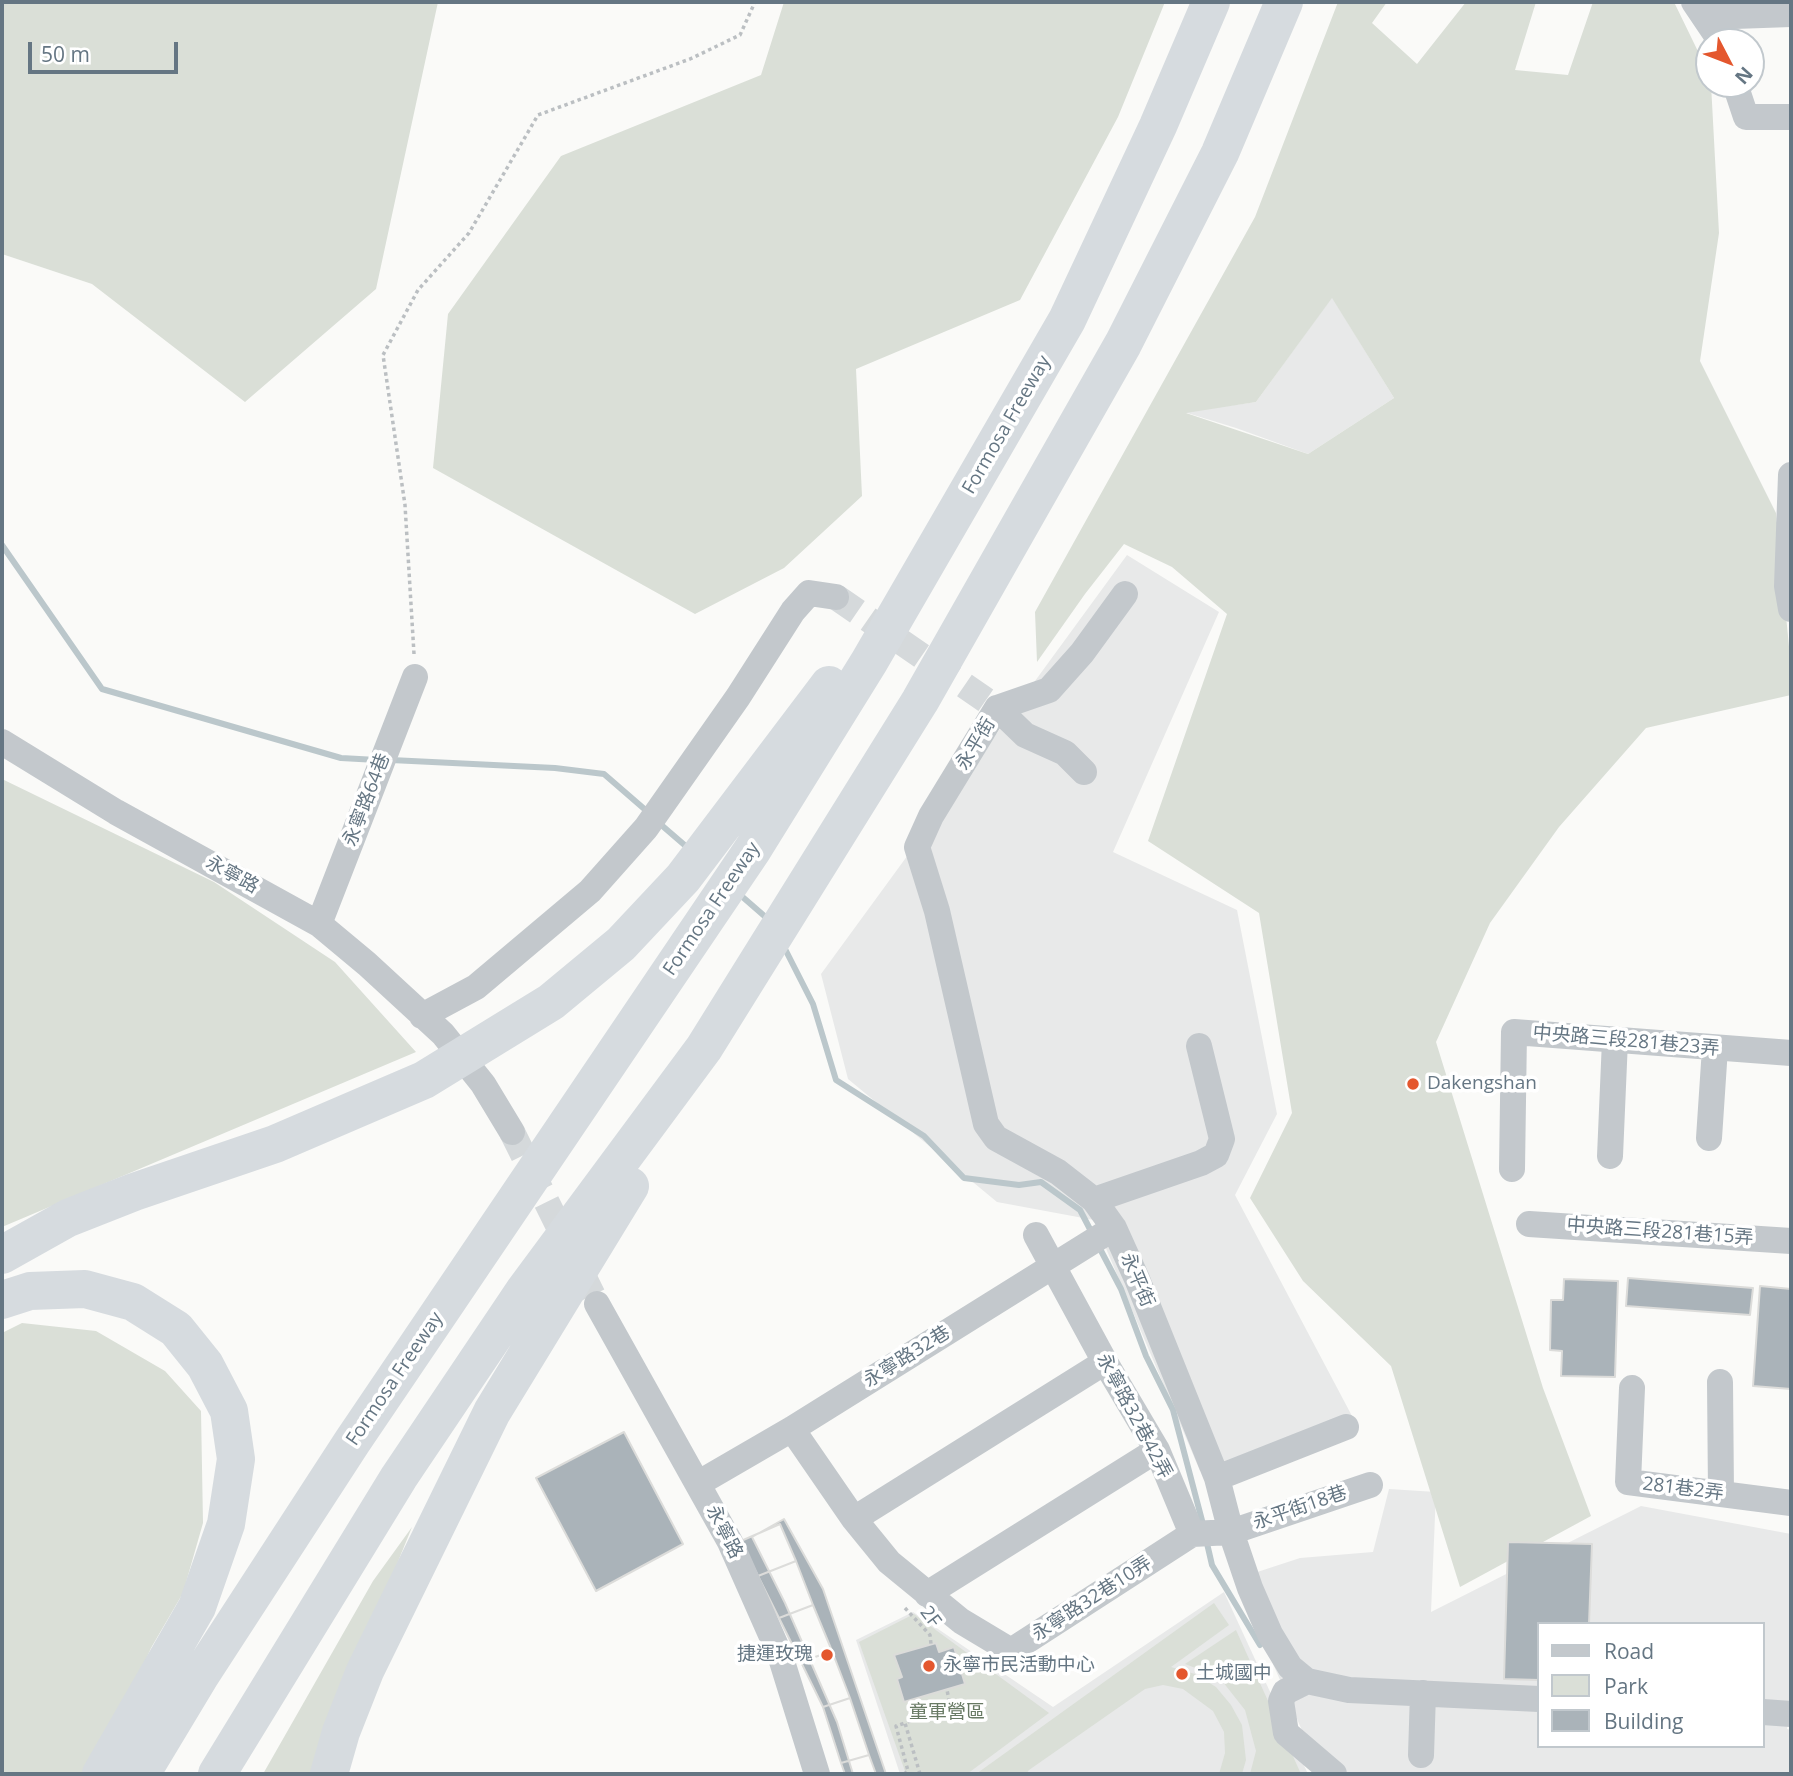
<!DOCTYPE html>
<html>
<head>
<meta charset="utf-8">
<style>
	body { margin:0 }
	#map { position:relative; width:1793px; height:1776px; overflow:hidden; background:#fafaf8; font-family:"Open Sans",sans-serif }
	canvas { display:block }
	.frame { position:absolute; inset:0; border:4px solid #657683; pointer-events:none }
	.legend { position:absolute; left:1537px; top:1622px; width:228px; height:126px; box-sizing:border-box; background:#fff; border:2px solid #c1c8cd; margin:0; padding:9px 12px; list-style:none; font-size:21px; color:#657683 }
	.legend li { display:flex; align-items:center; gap:14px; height:35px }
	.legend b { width:35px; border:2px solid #c1c8cd }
	.north { position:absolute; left:1695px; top:28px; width:70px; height:70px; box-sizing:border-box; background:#fff; border:2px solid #c1c8cd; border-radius:50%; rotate:132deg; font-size:19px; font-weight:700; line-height:28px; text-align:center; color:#657683 }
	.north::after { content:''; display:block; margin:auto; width:24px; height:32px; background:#e4572e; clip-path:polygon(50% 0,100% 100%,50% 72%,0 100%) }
	.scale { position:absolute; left:28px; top:42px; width:150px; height:32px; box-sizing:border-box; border:4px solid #657683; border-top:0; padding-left:9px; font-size:21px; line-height:24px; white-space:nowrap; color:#657683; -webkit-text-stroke:5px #fff; paint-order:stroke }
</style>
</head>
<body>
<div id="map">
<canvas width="1793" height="1776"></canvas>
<div class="frame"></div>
<ul class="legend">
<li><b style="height:9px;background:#c3c8cc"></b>Road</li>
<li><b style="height:19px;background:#dadfd7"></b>Park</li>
<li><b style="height:19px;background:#aab3b9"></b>Building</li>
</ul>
<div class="north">N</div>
<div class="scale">50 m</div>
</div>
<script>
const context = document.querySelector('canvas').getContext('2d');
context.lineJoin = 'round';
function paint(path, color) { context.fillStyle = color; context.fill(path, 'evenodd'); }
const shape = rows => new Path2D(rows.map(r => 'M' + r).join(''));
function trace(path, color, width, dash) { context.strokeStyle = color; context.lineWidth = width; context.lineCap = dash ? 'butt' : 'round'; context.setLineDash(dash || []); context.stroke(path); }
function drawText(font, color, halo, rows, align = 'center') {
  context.font = font + ' "Open Sans","Noto Sans TC",sans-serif'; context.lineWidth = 7; context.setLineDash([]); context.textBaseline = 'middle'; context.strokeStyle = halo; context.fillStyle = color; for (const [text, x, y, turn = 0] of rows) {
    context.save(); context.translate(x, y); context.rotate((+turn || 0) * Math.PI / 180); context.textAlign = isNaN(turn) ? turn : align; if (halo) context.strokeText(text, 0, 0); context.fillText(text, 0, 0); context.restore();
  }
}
const built = shape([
	[1332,297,1394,398,1308,454,1236,428,1184,412,1256,402],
	[1127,555,1219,612,1113,852,1237,910,1277,1114,1235,1195,1352,1416,1200,1471,1094,1220,997,1202,848,1079,821,974],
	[1389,1489,1436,1492,1431,1612,1641,1506,1791,1534,1791,1689,1787,1729,1791,1730,1791,1774,1321,1774,1236,1579,1300,1558,1373,1552],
	[1539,1624,1763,1624,1763,1746,1539,1746],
	[1224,1592,1308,1774,900,1774,856,1640,913,1612,1053,1707]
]);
const green = shape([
	[2,2,438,2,376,289,245,402,92,284,2,254],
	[784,2,1165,2,1118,117,1020,300,856,369,862,496,784,568,695,614,433,468,448,314,561,156,761,75],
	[1338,2,1387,2,1372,23,1417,64,1466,2,1536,2,1515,70,1568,75,1593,2,1674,2,1709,74,1709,84,1711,84,1719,233,1700,361,1776,513,1791,667,1791,695,1646,728,1559,827,1490,923,1436,1042,1543,1388,1591,1516,1460,1587,1391,1366,1303,1281,1250,1198,1292,1113,1259,913,1148,841,1227,614,1172,567,1124,544,1085,594,1037,662,1035,612,1255,217],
	[1332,298,1394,398,1308,454,1186,413,1256,402],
	[2,779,214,882,335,962,416,1052,2,1227],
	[22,1323,96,1331,165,1371,201,1411,203,1523,183,1593,151,1648,127,1702,86,1774,2,1774,2,1333],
	[412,1527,312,1774,263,1774,373,1581],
	[1214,1603,1229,1625,1171,1667,1195,1674,1216,1687,1231,1705,1242,1725,1246,1760,1242,1774,1219,1774,1225,1753,1224,1732,1213,1711,1183,1689,1163,1685,1145,1689,1029,1770,1026,1774,976,1774],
	[914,1614,1049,1713,967,1774,906,1774,859,1642],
	[1236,1630,1301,1774,1250,1774,1256,1751,1245,1710,1219,1677,1185,1664]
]);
const stream = shape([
	[2,545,102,689,341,758,377,760],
	[391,760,555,768,604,774,649,813],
	[659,823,688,848],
	[738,893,769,920],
	[783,945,813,1004,836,1080,924,1136,964,1178,1019,1185,1041,1182,1080,1210,1093,1235],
	[1098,1245,1121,1289,1146,1356,1173,1410,1204,1528],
	[1206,1539,1212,1565,1260,1645]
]);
const building = shape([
	[1628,1278,1753,1288,1750,1315,1626,1306,1628,1278],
	[1564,1279,1618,1281,1615,1377,1561,1376,1562,1351,1550,1350,1551,1300,1563,1300,1564,1279],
	[1760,1286,1791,1289,1791,1389,1753,1386,1760,1286],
	[624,1432,683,1544,596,1591,536,1478,624,1432],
	[784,1519,823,1589,886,1774,853,1774,837,1722,785,1603,752,1537,784,1519],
	[780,1524,796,1561,758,1576,741,1541,780,1524],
	[1508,1542,1592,1544,1589,1624,1539,1624,1539,1680,1504,1679,1508,1542],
	[796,1561,813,1605,779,1618,758,1576,796,1561],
	[813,1605,832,1651,801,1662,779,1618,813,1605],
	[936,1643,939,1652,954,1647,965,1684,904,1702,897,1679,902,1677,894,1655,936,1643],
	[832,1651,850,1698,823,1707,801,1662,832,1651],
	[850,1698,869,1755,841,1763,823,1707,850,1698],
	[869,1755,876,1774,845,1774,841,1763,869,1755]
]);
const minorTunnel = shape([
	[836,597,997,708],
	[512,1132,597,1304]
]);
const path = shape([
	[414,654,405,505,383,355,418,290,469,233,538,115,690,59,740,35,755,2],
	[905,1608,930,1635,931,1644],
	[904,1774,908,1771,896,1726,905,1723],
	[920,1774,905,1723,950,1705,947,1690]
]);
const minor = shape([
	[1694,2,1721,42],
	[1706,17,1791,14],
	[1735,84,1746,117,1791,117],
	[1791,475,1787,586,1791,609],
	[997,708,931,816,917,847,937,911,986,1124,996,1138,1058,1172,1094,1200,1114,1228,1137,1279,1217,1478,1231,1532,1250,1588,1270,1634,1290,1667,1307,1681,1349,1690,1539,1699],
	[997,708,1049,690,1082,653,1125,594],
	[997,708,1025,735,1065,753,1084,772],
	[2,742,116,812,319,924,367,964,443,1034,483,1084,512,1132],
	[319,924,415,677],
	[422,1016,476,987,590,891,646,828,738,697,793,611,809,593,836,597],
	[1709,1138,1715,1048],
	[1610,1156,1615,1040],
	[1512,1169,1514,1032,1791,1053],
	[1094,1200,1201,1163,1216,1155,1222,1139,1199,1046],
	[1529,1224,1791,1241],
	[1036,1235,1105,1362,1157,1450,1192,1534,1231,1532,1370,1485],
	[597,1304,730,1542,780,1655,817,1774],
	[1720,1382,1721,1494],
	[1632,1388,1628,1482,1791,1503],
	[792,1429,854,1519,889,1562,961,1621,1011,1651,1192,1534],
	[1217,1478,1346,1427],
	[699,1483,792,1429,1114,1228],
	[854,1519,1105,1362],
	[927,1594,1157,1450],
	[1307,1681,1285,1692,1281,1701,1286,1733,1334,1774],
	[1763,1712,1791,1714],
	[1421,1755,1423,1693]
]);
const highway = shape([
	[2,1255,68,1218,134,1192,275,1144,424,1080,551,1002,621,944,683,878,829,685],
	[2,1300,30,1291,85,1289,133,1302,176,1329,205,1365,229,1411,236,1459,226,1524,197,1607,101,1774],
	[141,1774,200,1676,352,1442,753,849,869,662,1067,320,1158,126,1211,2],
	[217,1774,399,1477,524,1291,704,1048,920,701,1123,344,1220,153,1284,2],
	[329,1774,341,1732,365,1671,492,1412,630,1186]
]);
const markers = [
	[1413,1084,7,"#e4572e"],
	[827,1655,7,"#e4572e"],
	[929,1666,7,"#e4572e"],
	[1182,1674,7,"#e4572e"]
];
const streetNames = [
	["Formosa Freeway",1007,425,-60],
	["永平街",976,744,-59],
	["永寧路64巷",367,800,-69],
	["永寧路",232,875,29],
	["Formosa Freeway",712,909,-56],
	["中央路三段281巷23弄",1626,1041,5],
	["中央路三段281巷15弄",1660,1232,4],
	["永平街",1137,1280,67],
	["永寧路32巷",907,1357,-32],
	["Formosa Freeway",395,1379,-56],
	["永寧路32巷42弄",1134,1416,62],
	["281巷2弄",1683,1489,7],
	["永平街18巷",1300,1508,-19],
	["永寧路",724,1532,63],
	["永寧路32巷10弄",1092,1599,-33],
	["2F",930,1617,53]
];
const poiNames = [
	["Dakengshan",1427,1084],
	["捷運玫瑰",813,1655,"right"],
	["永寧市民活動中心",943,1666],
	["土城國中",1196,1674]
];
const parkNames = [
	["童軍營區",947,1713]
];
paint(built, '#e8e9e9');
paint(green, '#dadfd7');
trace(stream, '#bbc7cb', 6);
paint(building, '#aab3b9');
trace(building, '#dcdcda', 2);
trace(minorTunnel, '#d5d9db', 26, [26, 13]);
trace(path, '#bbbfc2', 3.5, [3.5, 3.5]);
trace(minor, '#c3c8cc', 26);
trace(highway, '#d6dbdf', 38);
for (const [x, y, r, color] of markers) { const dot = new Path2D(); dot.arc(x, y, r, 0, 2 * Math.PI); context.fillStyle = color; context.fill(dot); trace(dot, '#fff', 2.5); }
drawText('19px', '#657683', '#fff', streetNames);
drawText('19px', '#657683', '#fff', poiNames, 'left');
drawText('19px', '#687a64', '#fff', parkNames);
</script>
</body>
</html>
